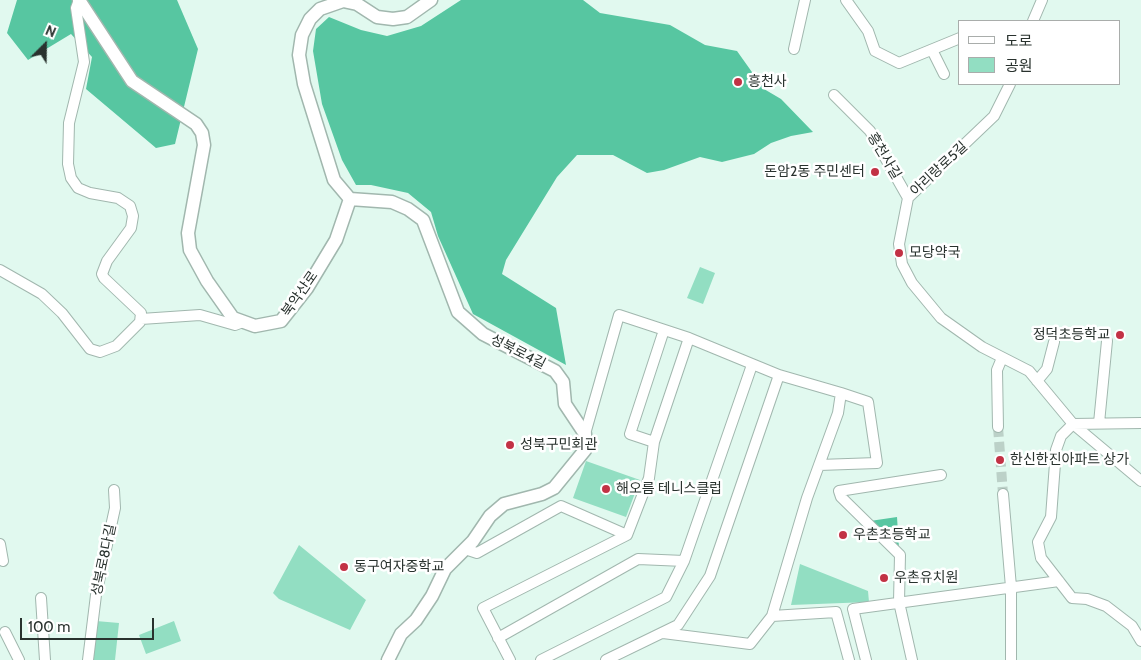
<!DOCTYPE html>
<html>
<head>
<meta charset="utf-8">
<style>
	body { margin:0 }
	#map { position:relative; width:1141px; height:660px; overflow:hidden; background:#e1f9ef; font-family:Cabin,"Noto Sans KR",sans-serif }
	canvas { display:block }
	.legend { position:absolute; left:958px; top:20px; width:162px; height:65px; box-sizing:border-box; background:#fff; border:1px solid #a9adab; margin:0; padding:6px 9px; list-style:none; font-size:15px; color:#29322e }
	.legend li { display:flex; align-items:center; gap:10px; height:25px }
	.legend b { width:25px; border:1px solid #a9adab }
	.north { position:absolute; left:20px; top:20px; width:50px; height:50px; -webkit-text-stroke:4px #fff; paint-order:stroke; rotate:23deg; font-size:14px; font-weight:700; line-height:20px; text-align:center; color:#29322e }
	.north::after { content:''; display:block; margin:auto; width:18px; height:22px; background:#29322e; clip-path:polygon(50% 0,100% 100%,50% 72%,0 100%) }
	.scale { position:absolute; left:20px; top:618px; width:134px; height:22px; box-sizing:border-box; border:2px solid #29322e; border-top:0; padding-left:6px; font-size:15px; line-height:18px; white-space:nowrap; color:#29322e; -webkit-text-stroke:4px #fff; paint-order:stroke }
</style>
</head>
<body>
<div id="map">
<canvas width="1141" height="660"></canvas>
<ul class="legend">
<li><b style="height:6px;background:#fff"></b>도로</li>
<li><b style="height:14px;background:#92dec2"></b>공원</li>
</ul>
<div class="north">N</div>
<div class="scale">100 m</div>
</div>
<script>
const context = document.querySelector('canvas').getContext('2d');
context.lineJoin = 'round';
function paint(path, color) { context.fillStyle = color; context.fill(path, 'evenodd'); }
const shape = rows => new Path2D(rows.map(r => 'M' + r).join(''));
function trace(path, color, width, dash) { context.strokeStyle = color; context.lineWidth = width; context.lineCap = dash ? 'butt' : 'round'; context.setLineDash(dash || []); context.stroke(path); }
function drawText(font, color, halo, rows, align = 'center') {
  context.font = font + ' Cabin,"Noto Sans KR",sans-serif'; context.lineWidth = 5; context.setLineDash([]); context.textBaseline = 'middle'; context.strokeStyle = halo; context.fillStyle = color; for (const [text, x, y, turn = 0] of rows) {
    context.save(); context.translate(x, y); context.rotate((+turn || 0) * Math.PI / 180); context.textAlign = isNaN(turn) ? turn : align; if (halo) context.strokeText(text, 0, 0); context.fillText(text, 0, 0); context.restore();
  }
}
const green = shape([
	[700,267,715,273,703,304,687,298],
	[586,461,640,480,626,517,573,498],
	[299,545,366,600,350,630,279,599,273,593],
	[800,564,868,591,869,602,791,605],
	[96,621,119,623,115,660,93,660],
	[174,621,181,641,146,654,139,635]
]);
const forest = shape([
	[17,0,177,0,198,49,175,144,156,148,86,89,92,57,71,34,28,60,7,33],
	[461,0,583,0,600,13,670,25,705,45,737,51,764,89,781,99,813,132,791,136,771,143,754,154,722,162,700,157,664,170,647,173,613,155,577,155,557,177,506,260,502,274,556,308,566,365,473,314,438,236,431,212,408,193,371,185,356,185,342,160,322,104,313,51,316,29,329,17,361,30,387,36,421,26],
	[897,517,899,549,870,521]
]);
const minorTunnel = shape([
	[998,427,1003,494]
]);
const minor = shape([
	[846,0,868,31,875,51,899,63,960,38],
	[1033,21,1042,0],
	[794,49,805,0],
	[932,50,944,74],
	[1010,84,994,116,908,198,899,244,902,264,912,283,941,318,982,347,1029,371,1073,424,1141,481],
	[834,95,870,131,908,198],
	[0,270,42,294,62,313,90,349,100,352,116,346,140,322,141,313,104,278,102,274,107,261,131,228,133,216,130,206,118,198,90,193,78,188,71,178,68,164,69,123,84,62,76,8,79,0],
	[141,319,200,315,235,325,243,322],
	[664,330,630,434,654,442,689,338],
	[1037,381,1047,369,1054,342],
	[1099,423,1107,341],
	[1141,423,1073,424,1061,436,1056,450,1051,517,1038,542,1041,558,1072,598,1087,599,1106,606,1132,626,1141,641],
	[998,427,997,370,1002,358],
	[585,434,619,315,689,338,779,375,841,393,838,413,807,498,772,616,750,644,663,633],
	[819,465,877,463,868,402,841,393],
	[1003,494,1011,587,1011,660],
	[0,544,3,561],
	[465,549,477,553,561,506,627,535,649,478,654,442],
	[41,598,45,660],
	[772,616,836,612,849,660],
	[5,632,19,660],
	[498,638,638,559,684,561],
	[88,660,96,595,115,508,114,490],
	[510,660,483,608,627,535],
	[541,660,666,597,684,561,752,365],
	[606,660,678,625,710,576,779,375],
	[866,660,853,609,1059,581],
	[912,660,899,602,900,555,841,497,839,491,941,475]
]);
const tertiary = shape([
	[79,0,132,81,196,124,202,133,204,145,188,233,190,250,207,281,233,318,255,326,281,321,307,288,336,240,350,199,334,180,304,84,299,55,302,35,310,19,320,9,343,1,357,4,377,17,393,19,407,17,431,0],
	[350,199,392,202,408,209,423,220,458,312,483,334,555,371,563,382,565,404,585,434,585,450,554,488,542,494,504,504,490,516,473,541,445,569,432,596,416,620,401,634,388,660]
]);
const markers = [
	[738,82,5,"#c23245"],
	[875,172,5,"#c23245"],
	[899,253,5,"#c23245"],
	[1120,335,5,"#c23245"],
	[510,445,5,"#c23245"],
	[1000,460,5,"#c23245"],
	[606,489,5,"#c23245"],
	[843,535,5,"#c23245"],
	[344,567,5,"#c23245"],
	[884,578,5,"#c23245"]
];
const poiNames = [
	["흥천사",748,82],
	["돈암2동 주민센터",865,172,"right"],
	["모당약국",909,253],
	["정덕초등학교",1110,335,"right"],
	["성북구민회관",520,445],
	["한신한진아파트 상가",1010,460],
	["해오름 테니스클럽",616,489],
	["우촌초등학교",853,535],
	["동구여자중학교",354,567],
	["우촌유치원",894,578]
];
const streetNames = [
	["흥천사길",884,156,59],
	["아리랑로5길",939,169,-43],
	["북악산로",300,294,-55],
	["성북로4길",518,352,27],
	["성북로8다길",104,560,-78]
];
paint(green, '#92dec2');
paint(forest, '#57c6a1');
trace(minorTunnel, '#bcd1c8', 10, [10, 5]);
trace(minor, '#a1b7ae', 12);
trace(tertiary, '#a1b7ae', 15);
trace(minor, '#fff', 10);
trace(tertiary, '#fff', 12);
for (const [x, y, r, color] of markers) { const dot = new Path2D(); dot.arc(x, y, r, 0, 2 * Math.PI); context.fillStyle = color; context.fill(dot); trace(dot, '#fff', 2); }
drawText('14px', '#29322e', '#fff', poiNames, 'left');
drawText('14px', '#29322e', '#fff', streetNames);
</script>
</body>
</html>
